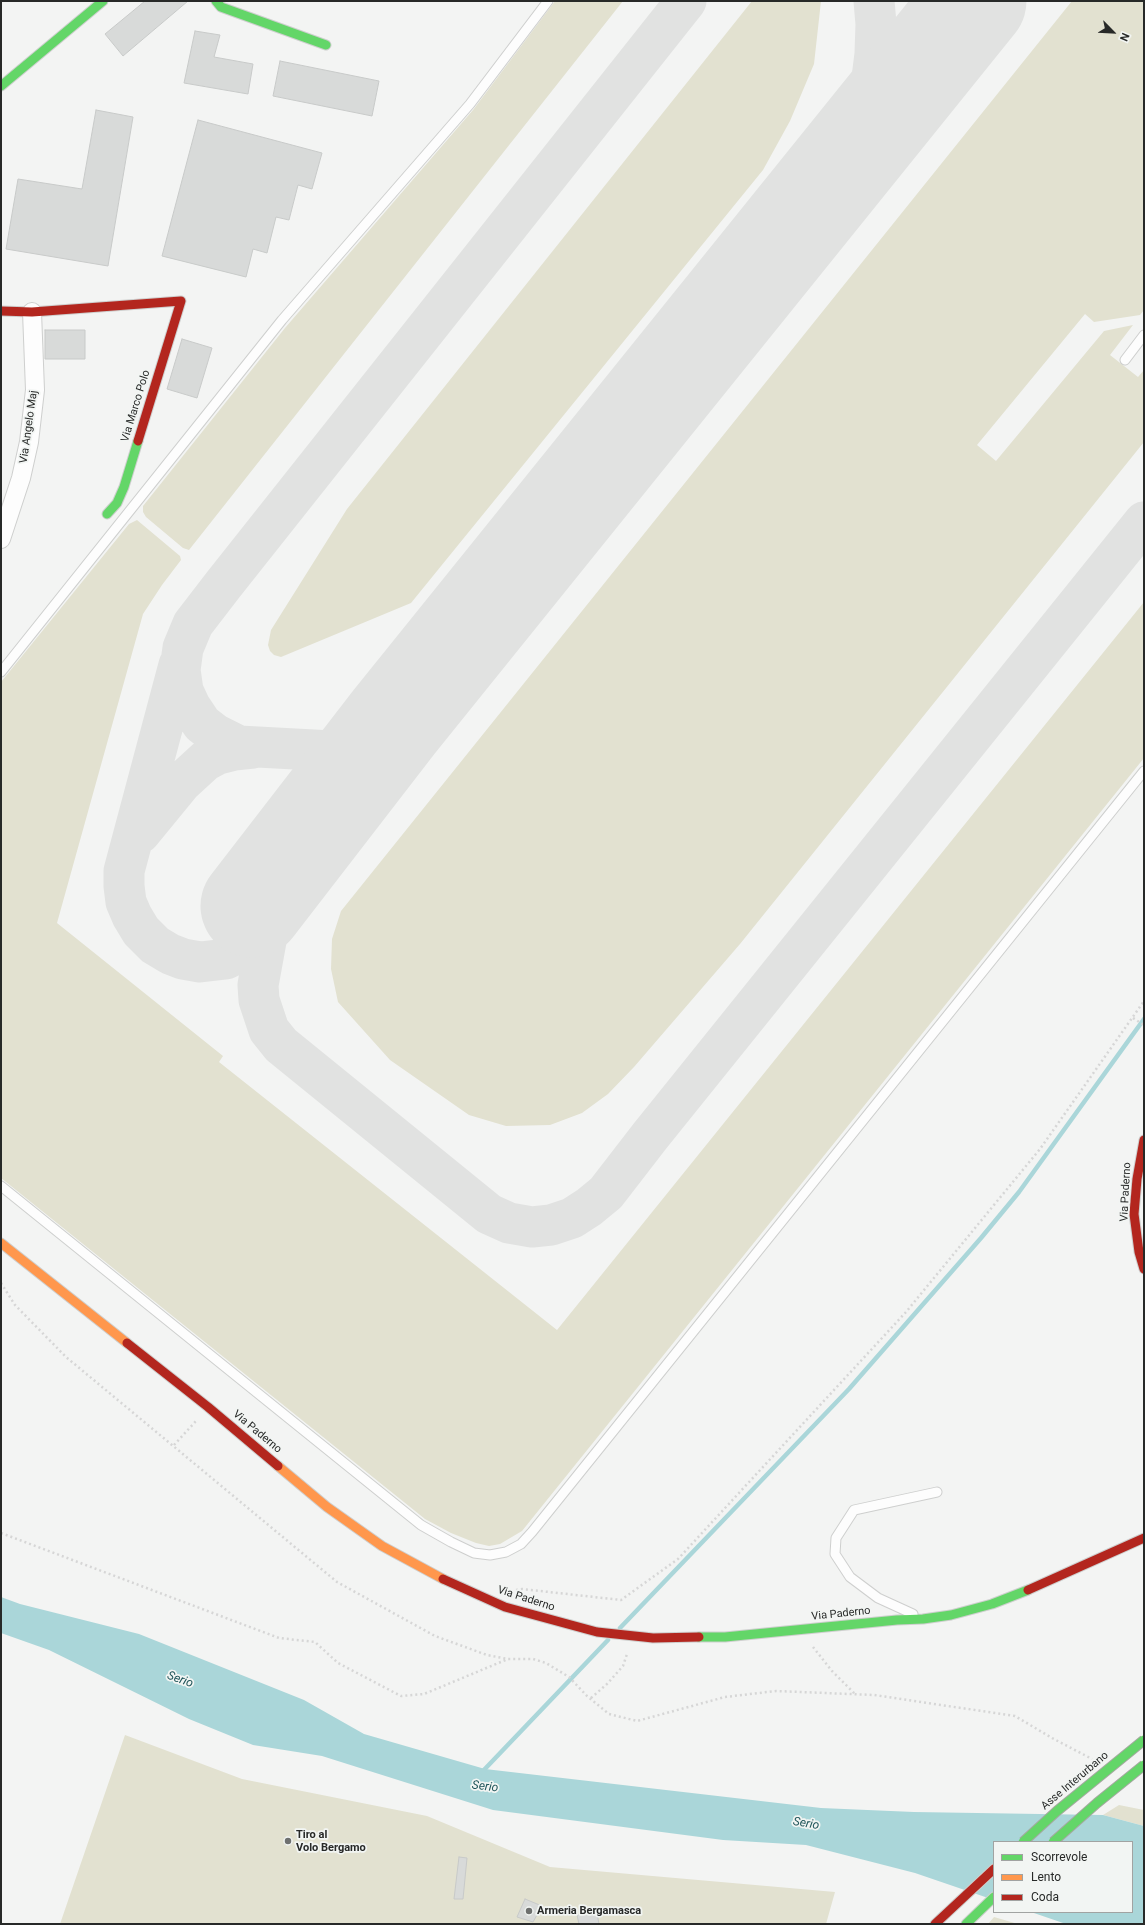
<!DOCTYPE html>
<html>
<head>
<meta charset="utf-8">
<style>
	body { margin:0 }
	#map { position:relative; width:1145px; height:1925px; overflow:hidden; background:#f3f4f3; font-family:Roboto,sans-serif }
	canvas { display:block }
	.frame { position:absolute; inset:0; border:2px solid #272928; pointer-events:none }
	.legend { position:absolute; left:993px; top:1841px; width:140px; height:72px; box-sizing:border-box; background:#f2f5f3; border:1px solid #a1a3a2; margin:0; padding:5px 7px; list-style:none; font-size:12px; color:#272928 }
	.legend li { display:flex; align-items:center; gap:8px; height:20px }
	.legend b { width:20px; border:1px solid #a1a3a2 }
	.north { position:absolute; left:1093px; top:12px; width:40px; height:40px; -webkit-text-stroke:3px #f2f5f3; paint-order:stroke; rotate:114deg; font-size:11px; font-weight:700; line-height:16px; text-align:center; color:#272928 }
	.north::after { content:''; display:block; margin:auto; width:14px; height:18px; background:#272928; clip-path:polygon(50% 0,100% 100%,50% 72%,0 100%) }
</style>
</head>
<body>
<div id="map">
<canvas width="1145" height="1925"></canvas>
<div class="frame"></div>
<ul class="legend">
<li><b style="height:5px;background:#63d668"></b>Scorrevole</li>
<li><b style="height:5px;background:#ff974d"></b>Lento</li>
<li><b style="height:5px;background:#b3261e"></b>Coda</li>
</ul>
<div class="north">N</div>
</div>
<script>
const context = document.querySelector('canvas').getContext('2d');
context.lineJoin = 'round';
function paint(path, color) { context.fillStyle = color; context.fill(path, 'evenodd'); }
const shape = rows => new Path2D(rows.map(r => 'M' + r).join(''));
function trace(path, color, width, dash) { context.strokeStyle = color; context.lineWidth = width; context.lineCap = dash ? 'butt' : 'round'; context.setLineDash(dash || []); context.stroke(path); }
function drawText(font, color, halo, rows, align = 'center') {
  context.font = font + ' Roboto,sans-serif'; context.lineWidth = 3.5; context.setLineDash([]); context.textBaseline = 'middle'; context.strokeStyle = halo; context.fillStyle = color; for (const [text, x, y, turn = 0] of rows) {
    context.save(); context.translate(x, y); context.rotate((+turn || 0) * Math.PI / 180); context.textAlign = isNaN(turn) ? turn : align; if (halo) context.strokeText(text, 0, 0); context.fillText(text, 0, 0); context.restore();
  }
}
const green = shape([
	[555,1,623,1,189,550,183,548,146,517,143,512,143,506,285,328,473,110],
	[752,1,821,1,814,64,790,121,763,170,411,603,281,657,274,655,270,651,268,645,271,630,347,509],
	[1072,1,1144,1,1144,310,1140,315,1094,322,1085,314,977,445,996,461,1104,331,1133,325,1110,355,1138,377,1144,370,1144,442,740,944,634,1067,608,1094,582,1113,550,1125,506,1126,469,1115,390,1060,338,1002,331,969,332,939,341,911],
	[137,520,180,556,181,560,162,585,143,614,57,923,223,1056,219,1062,557,1330,1144,602,1144,758,522,1531,500,1544,489,1546,476,1543,451,1533,425,1519,1,1178,1,682,129,524],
	[125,1735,242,1779,427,1816,550,1867,835,1892,826,1924,60,1924],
	[1119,1805,1144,1810,1144,1826,1103,1815],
	[994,1917,1018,1924,988,1924]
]);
const water = shape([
	[1,1597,20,1604,139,1634,304,1700,364,1734,485,1769,821,1808,914,1812,1103,1815,1144,1826,1144,1924,1066,1924,1031,1912,1132,1912,1132,1842,994,1842,994,1900,915,1873,806,1845,723,1840,493,1810,322,1756,253,1745,189,1719,49,1650,1,1633]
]);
const stream = shape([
	[620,1628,849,1389,981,1238,1019,1192,1144,1019],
	[482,1772,608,1640]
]);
const taxiway = shape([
	[822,192,847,151,863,109,872,78,875,54,876,24,874,1],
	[179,665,128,856,124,871,124,886,126,902,132,916,141,931,155,945,170,954,183,959,200,962,226,959,241,951,258,937,270,919,284,876,376,762],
	[394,722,376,736,355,746,332,751,239,746,215,734,202,724,190,706,183,691,180,670,183,648,193,624,223,585,686,1],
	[140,833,181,783,205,761,218,754,234,750,253,748],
	[270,919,258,985,259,1000,269,1030,281,1045,489,1214,509,1223,532,1227,551,1225,572,1218,589,1207,606,1193,650,1136,1144,522]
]);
const runway = shape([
	[252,906,394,722,975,1]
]);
const building = shape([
	[145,1,188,1,123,56,105,34,145,1],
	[195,31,220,35,214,57,253,64,248,94,184,83,195,31],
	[280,61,379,81,372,116,273,96,280,61],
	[96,110,133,117,108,266,6,249,18,179,82,189,96,110],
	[198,120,322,153,312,189,298,185,289,220,276,217,267,253,253,249,246,277,162,256,198,120],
	[45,330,85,330,85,359,45,359,45,330],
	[182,339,212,348,197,398,167,389,182,339],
	[459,1857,467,1858,463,1899,454,1899,459,1857],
	[525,1899,542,1906,533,1922,517,1917,525,1899],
	[597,1913,599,1924,579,1924,577,1915,597,1913]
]);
const path = shape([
	[1133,1018,1144,1025],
	[1,1283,15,1305,66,1357,337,1582,435,1636,487,1655,508,1659,533,1659,546,1663,569,1677,587,1696,609,1714,637,1721,725,1697,776,1691,874,1695,1015,1716,1052,1738,1092,1759],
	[174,1445,196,1421],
	[1,1533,279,1638,315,1642,338,1663,401,1696,424,1694,508,1659],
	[516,1590,522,1589,621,1600,678,1559,906,1312,1040,1149,1144,1001],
	[813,1647,832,1671,856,1695],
	[591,1698,607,1684,623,1666,627,1654]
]);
const lane = shape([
	[1125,360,1144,335],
	[1,672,282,320,470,104,548,1],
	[1,1186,421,1525,451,1542,474,1553,490,1555,506,1552,521,1544,532,1532,1144,771],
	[913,1614,878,1598,850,1577,835,1554,836,1538,854,1510,937,1492]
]);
const street = shape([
	[1,539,21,478,29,442,35,390,32,312]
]);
const fast = shape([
	[216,1,221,7,326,45],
	[1,86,103,1],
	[107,514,117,503,124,487,138,441],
	[699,1637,725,1637,897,1620,923,1619,951,1615,992,1604,1028,1590],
	[966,1924,994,1897]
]);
const slow = shape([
	[1,1243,127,1343],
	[278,1466,327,1507,382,1546,443,1579]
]);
const jam = shape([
	[1,311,32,312,181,301,138,441],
	[1144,1140,1137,1179,1134,1214,1139,1252,1144,1269],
	[127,1343,208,1407,278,1466],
	[443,1579,505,1607,597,1632,653,1638,699,1637],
	[1028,1590,1144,1538],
	[935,1924,994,1869]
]);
const fastBridge = shape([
	[1023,1842,1057,1811,1144,1740],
	[1053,1842,1097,1803,1144,1765]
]);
const markers = [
	[288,1841,4,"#6e706f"],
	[529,1911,4,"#6e706f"]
];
const streetNames = [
	["Via Marco Polo",136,406,-73],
	["Via Angelo Maj",29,427,-82],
	["Via Paderno",1126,1192,-87],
	["Via Paderno",257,1432,40],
	["Via Paderno",526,1599,18],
	["Via Paderno",841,1614,-6],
	["Asse Interurbano",1075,1781,-40]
];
const poiNames = [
	["Tiro al",296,1835],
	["Volo Bergamo",296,1848],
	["Armeria Bergamasca",537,1911]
];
const waterNames = [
	["Serio",180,1680,20],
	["Serio",485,1787,6],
	["Serio",806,1824,10]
];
paint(green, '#e2e1d0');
paint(water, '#aad6d9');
trace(stream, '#aad6d9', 4.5);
trace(taxiway, '#e1e2e1', 41);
trace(runway, '#e1e2e1', 103);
paint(building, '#d8dad9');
trace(building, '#c8cac9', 1);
trace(lane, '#cecfce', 11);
trace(street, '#cecfce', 20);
trace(fast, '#cecfce', 11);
trace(slow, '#cecfce', 11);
trace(jam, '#cecfce', 11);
trace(path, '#d6d6d6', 2.5, [2, 3]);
trace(lane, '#fdfdfd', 9);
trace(street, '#fdfdfd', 18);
trace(fast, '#63d668', 9);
trace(slow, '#ff974d', 9);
trace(jam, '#b3261e', 9);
trace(fastBridge, '#a4a89f', 11, []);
trace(fastBridge, '#63d668', 9);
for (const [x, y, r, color] of markers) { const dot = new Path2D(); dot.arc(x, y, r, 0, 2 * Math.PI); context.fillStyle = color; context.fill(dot); trace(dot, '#f2f5f3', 1.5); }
drawText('11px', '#272928', '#f2f5f3', streetNames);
drawText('bold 11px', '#272928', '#f2f5f3', poiNames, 'left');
drawText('italic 12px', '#20555a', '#f2f5f3', waterNames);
</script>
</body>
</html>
